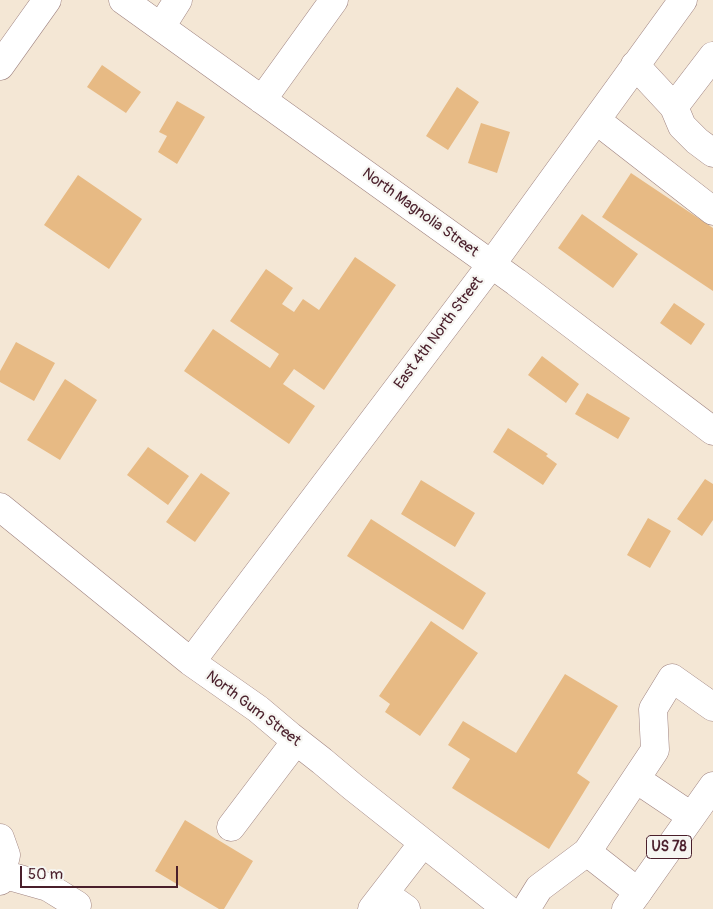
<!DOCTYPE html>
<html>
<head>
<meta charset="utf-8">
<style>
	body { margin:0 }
	#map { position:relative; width:713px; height:909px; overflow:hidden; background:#f4e7d5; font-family:Pangolin,sans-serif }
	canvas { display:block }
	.scale { position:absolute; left:20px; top:866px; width:158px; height:22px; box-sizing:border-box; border:2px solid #4a1f2b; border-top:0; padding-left:6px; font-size:15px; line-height:18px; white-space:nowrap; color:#4a1f2b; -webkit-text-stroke:4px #f6f6f2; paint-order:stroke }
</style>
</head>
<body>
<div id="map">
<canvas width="713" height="909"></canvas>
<div class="scale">50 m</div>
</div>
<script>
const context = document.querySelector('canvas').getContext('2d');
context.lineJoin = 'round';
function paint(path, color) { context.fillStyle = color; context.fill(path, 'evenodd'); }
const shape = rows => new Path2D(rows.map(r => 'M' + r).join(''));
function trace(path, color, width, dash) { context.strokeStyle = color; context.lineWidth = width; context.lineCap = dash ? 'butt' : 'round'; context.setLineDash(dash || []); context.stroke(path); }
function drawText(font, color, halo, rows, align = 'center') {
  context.font = font + ' Pangolin,sans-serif'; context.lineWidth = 4.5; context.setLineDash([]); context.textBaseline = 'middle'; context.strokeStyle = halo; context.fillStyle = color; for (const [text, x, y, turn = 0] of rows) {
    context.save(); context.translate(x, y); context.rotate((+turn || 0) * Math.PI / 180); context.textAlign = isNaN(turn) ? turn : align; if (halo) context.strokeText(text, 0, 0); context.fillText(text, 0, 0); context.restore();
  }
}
const building = shape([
	[102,65,141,92,126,113,87,87],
	[457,87,479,102,448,150,426,136],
	[177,101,205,117,177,164,158,152,167,136,159,132],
	[481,123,510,132,497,173,468,163],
	[631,173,713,228,713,291,602,217],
	[78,175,142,219,109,269,44,225],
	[582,214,638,254,613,288,558,248],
	[355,257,396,285,324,390,294,369,283,384,315,406,289,444,184,371,213,329,270,368,279,354,230,321,266,269,293,288,282,304,294,312,303,299,319,310],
	[674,303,705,324,691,345,660,323],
	[16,342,55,363,34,401,0,382,0,371],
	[542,356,579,384,566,403,528,375],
	[65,379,97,400,60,460,27,440],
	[587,393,630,418,618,439,575,414],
	[508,428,548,454,546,456,557,464,543,485,493,452],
	[148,447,189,476,168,505,127,475],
	[201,473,230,493,195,542,166,522],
	[705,479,713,484,713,520,702,536,677,519],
	[421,480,475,513,455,547,401,514],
	[648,518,671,531,650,568,627,555],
	[371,519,486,593,463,630,347,556],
	[431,621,478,653,420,736,385,712,390,704,379,696],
	[565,674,618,706,577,773,590,782,549,849,452,788,470,759,448,745,463,721,516,753],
	[185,820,253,861,224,909,219,909,155,871]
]);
const minor = shape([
	[123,0,516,282,713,431],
	[161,27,178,0],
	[635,65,674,107,682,126,697,141,713,153],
	[0,66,47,0],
	[262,100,334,0],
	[674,107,713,56],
	[596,120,713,211],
	[0,507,191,662,258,709,290,736,322,761,353,787,507,909],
	[191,662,491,265,683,0],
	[636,779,691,816],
	[231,827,296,741],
	[0,838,6,855,0,881],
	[587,852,638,892],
	[2,874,48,887,77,905,74,909],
	[385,894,406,909],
	[372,909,423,843],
	[526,909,539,888,587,852,655,750,653,709,672,678,713,707]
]);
const major = shape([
	[626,909,713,786]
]);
const shields = [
	[669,847,45]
];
const shieldNames = [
	["US 78",669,847]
];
const streetNames = [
	["North Magnolia Street",420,213,36],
	["East 4th North Street",439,333,-53],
	["North Gum Street",253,709,37]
];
paint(building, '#e7ba84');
trace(minor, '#9f8380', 29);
trace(major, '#9f8380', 29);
trace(minor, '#fff', 28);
trace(major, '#fff', 28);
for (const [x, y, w] of shields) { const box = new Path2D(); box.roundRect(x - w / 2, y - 11.5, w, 23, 4); context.fillStyle = '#f6f6f2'; context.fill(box); trace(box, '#4a1f2b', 1); }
drawText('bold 14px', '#4a1f2b', null, shieldNames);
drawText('15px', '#4a1f2b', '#f6f6f2', streetNames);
</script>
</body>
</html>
